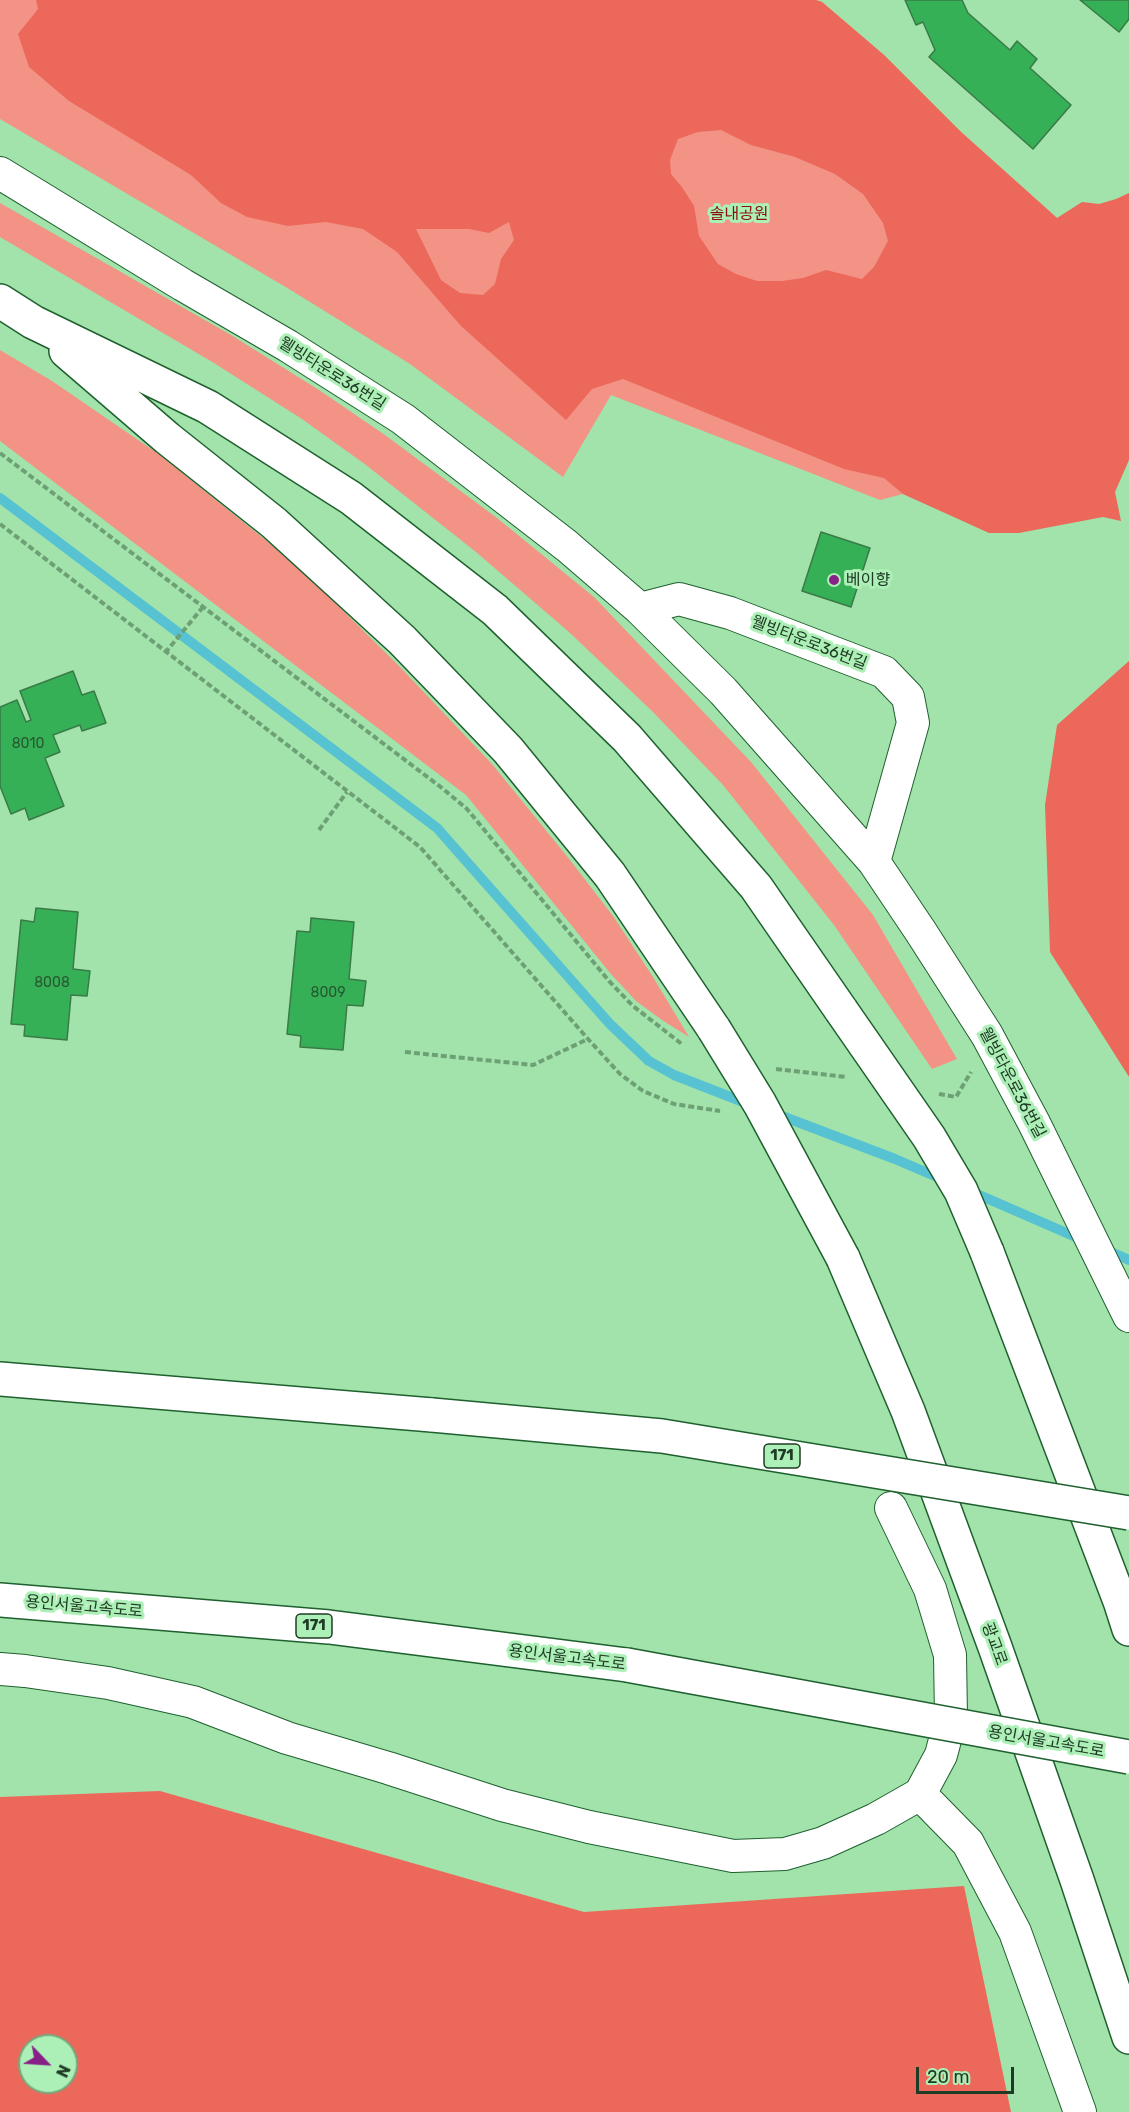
<!DOCTYPE html>
<html>
<head>
<meta charset="utf-8">
<style>
	body { margin:0 }
	#map { position:relative; width:1129px; height:2112px; overflow:hidden; background:#a1e3aa; font-family:Rubik,sans-serif }
	canvas { display:block }
	.north { position:absolute; left:18px; top:2034px; width:60px; height:60px; box-sizing:border-box; background:#adf0b7; border:2px solid #75a87d; border-radius:50%; rotate:115deg; font-size:16px; font-weight:700; line-height:24px; text-align:center; color:#203b25 }
	.north::after { content:''; display:block; margin:auto; width:21px; height:27px; background:#882187; clip-path:polygon(50% 0,100% 100%,50% 72%,0 100%) }
	.scale { position:absolute; left:916px; top:2067px; width:98px; height:27px; box-sizing:border-box; border:3px solid #203b25; border-top:0; padding-left:8px; font-size:18px; line-height:21px; white-space:nowrap; color:#203b25; -webkit-text-stroke:4px #adf0b7; paint-order:stroke }
</style>
</head>
<body>
<div id="map">
<canvas width="1129" height="2112"></canvas>
<div class="north">N</div>
<div class="scale">20 m</div>
</div>
<script>
const context = document.querySelector('canvas').getContext('2d');
context.lineJoin = 'round';
function paint(path, color) { context.fillStyle = color; context.fill(path, 'evenodd'); }
const shape = rows => new Path2D(rows.map(r => 'M' + r).join(''));
function trace(path, color, width, dash) { context.strokeStyle = color; context.lineWidth = width; context.lineCap = dash ? 'butt' : 'round'; context.setLineDash(dash || []); context.stroke(path); }
function drawText(font, color, halo, rows, align = 'center') {
  context.font = font + ' Rubik,"Noto Sans KR",sans-serif'; context.lineWidth = 6; context.setLineDash([]); context.textBaseline = 'middle'; context.strokeStyle = halo; context.fillStyle = color; for (const [text, x, y, turn = 0] of rows) {
    context.save(); context.translate(x, y); context.rotate((+turn || 0) * Math.PI / 180); context.textAlign = isNaN(turn) ? turn : align; if (halo) context.strokeText(text, 0, 0); context.fillText(text, 0, 0); context.restore();
  }
}
const green = shape([
	[0,0,816,0,822,2,884,55,960,131,1057,218,955,517,903,494,880,500,611,395,563,477,410,364,289,289,0,119],
	[0,203,231,335,319,390,385,435,497,518,594,597,751,762,873,915,957,1059,932,1069,834,925,723,785,652,711,569,632,476,552,366,465,302,419,214,363,0,237],
	[0,350,52,381,160,455,268,542,315,583,399,666,492,764,570,860,613,916,653,977,689,1037,662,1020,636,1001,610,973,466,795,0,441]
]);
const forest = shape([
	[36,0,816,0,822,2,884,55,960,131,1057,218,1082,202,1099,204,1116,199,1129,193,1129,460,1115,492,1121,521,1103,517,1019,533,989,533,903,494,884,478,844,469,623,379,592,389,566,420,461,326,397,252,363,229,326,222,288,226,247,217,221,203,191,175,69,101,29,67,18,34,38,9],
	[721,130,751,145,795,157,835,174,863,194,883,223,888,241,874,267,862,279,826,270,803,278,782,281,757,281,736,274,718,264,699,236,694,206,682,187,671,174,670,160,678,139,698,132],
	[509,222,514,240,501,259,495,284,483,295,460,293,441,280,416,229,469,229,489,233],
	[1129,661,1129,1077,1050,952,1045,805,1057,725],
	[160,1791,584,1912,964,1886,1011,2112,0,2112,0,1797],
	[30,2046,66,2046,66,2082,30,2082]
]);
const stream = shape([
	[0,498,437,828,609,1023,649,1061,674,1075,751,1105],
	[774,1113,895,1159,944,1180],
	[970,1191,1085,1241],
	[1104,1249,1129,1260]
]);
const building = shape([
	[905,0,962,0,968,13,1010,50,1017,41,1037,59,1030,68,1071,105,1033,149,929,57,935,50,923,22,916,25,905,0],
	[1080,0,1129,0,1129,19,1119,32,1080,0],
	[821,532,870,548,851,607,802,591,821,532],
	[73,671,82,695,94,691,106,723,82,731,80,725,53,735,60,752,45,758,64,806,29,820,25,808,11,814,0,786,0,707,17,700,26,722,31,720,20,691,73,671],
	[36,908,78,912,73,969,90,971,87,996,71,995,67,1040,24,1036,25,1025,11,1024,21,920,34,922,36,908],
	[311,918,354,922,349,979,366,981,363,1006,347,1005,343,1050,300,1047,301,1036,287,1034,297,931,310,932,311,918]
]);
const path = shape([
	[0,453,442,788,467,809,609,981,633,1006,683,1045],
	[0,524,420,847,588,1039,620,1074,643,1091,674,1104,720,1111],
	[165,653,203,607],
	[319,830,347,792],
	[405,1052,533,1065,588,1039],
	[776,1069,846,1077],
	[939,1094,956,1097,971,1072]
]);
const minor = shape([
	[0,173,183,285,288,346,403,419,567,546,640,609,723,691,874,862,921,932,987,1035,1034,1123,1129,1316],
	[640,609,679,599,730,613,884,672,908,697,913,723,874,862],
	[0,1669,25,1671,108,1683,193,1702,287,1738,388,1768,502,1805,589,1827,733,1856,785,1854,823,1843,876,1819,920,1794,941,1755,951,1717,950,1655,930,1589,891,1508],
	[920,1794,968,1843,1015,1932,1080,2112]
]);
const secondary = shape([
	[0,301,33,322,208,407,351,498,495,610,627,738,756,887,841,1010],
	[66,351,167,438,274,523,402,640,508,750,610,875,714,1029],
	[987,1252,1120,1601,1129,1629],
	[843,1258,908,1411,995,1647,1077,1880,1129,2037]
]);
const motorway = shape([
	[0,1379,432,1415],
	[0,1600,329,1627,627,1665]
]);
const secondaryBridge = shape([
	[841,1010,929,1137,961,1191,987,1252],
	[714,1029,760,1104,843,1258]
]);
const motorwayBridge = shape([
	[432,1415,662,1436,1129,1513],
	[627,1665,1129,1757]
]);
const markers = [
	[834,580,6,"#882187"]
];
const numberNames = [
	["8010",28,744],
	["8008",52,983],
	["8009",328,993]
];
const shields = [
	[782,1456,36],
	[314,1626,36]
];
const shieldNames = [
	["171",782,1456],
	["171",314,1626]
];
const parkNames = [
	["솔내공원",739,214]
];
const streetNames = [
	["웰빙타운로36번길",332,374,32],
	["웰빙타운로36번길",809,643,21],
	["웰빙타운로36번길",1012,1083,62],
	["용인서울고속도로",84,1607,5],
	["광교로",994,1644,70],
	["용인서울고속도로",567,1658,7],
	["용인서울고속도로",1046,1742,10]
];
const poiNames = [
	["베이향",846,580]
];
paint(green, '#f29386');
paint(forest, '#ec685a');
trace(stream, '#57c2d2', 10);
paint(building, '#36b056');
trace(building, '#3a7a47', 1.5);
trace(minor, '#1f602f', 34);
trace(secondary, '#1f602f', 36);
trace(motorway, '#1f602f', 36);
trace(path, '#6ea075', 4, [6, 3]);
trace(minor, '#fff', 32);
trace(secondary, '#fff', 33);
trace(motorway, '#fff', 33);
trace(secondaryBridge, '#1f602f', 36, []);
trace(motorwayBridge, '#1f602f', 36, []);
trace(secondaryBridge, '#fff', 33);
trace(motorwayBridge, '#fff', 33);
for (const [x, y, r, color] of markers) { const dot = new Path2D(); dot.arc(x, y, r, 0, 2 * Math.PI); context.fillStyle = color; context.fill(dot); trace(dot, '#adf0b7', 2); }
drawText('14px', '#265831', null, numberNames);
for (const [x, y, w] of shields) { const box = new Path2D(); box.roundRect(x - w / 2, y - 12, w, 24, 4.5); context.fillStyle = '#adf0b7'; context.fill(box); trace(box, '#203b25', 1.5); }
drawText('bold 15px', '#203b25', null, shieldNames);
drawText('16px', '#8c0f0d', '#adf0b7', parkNames);
drawText('16px', '#203b25', '#adf0b7', streetNames);
drawText('16px', '#203b25', '#adf0b7', poiNames, 'left');
</script>
</body>
</html>
